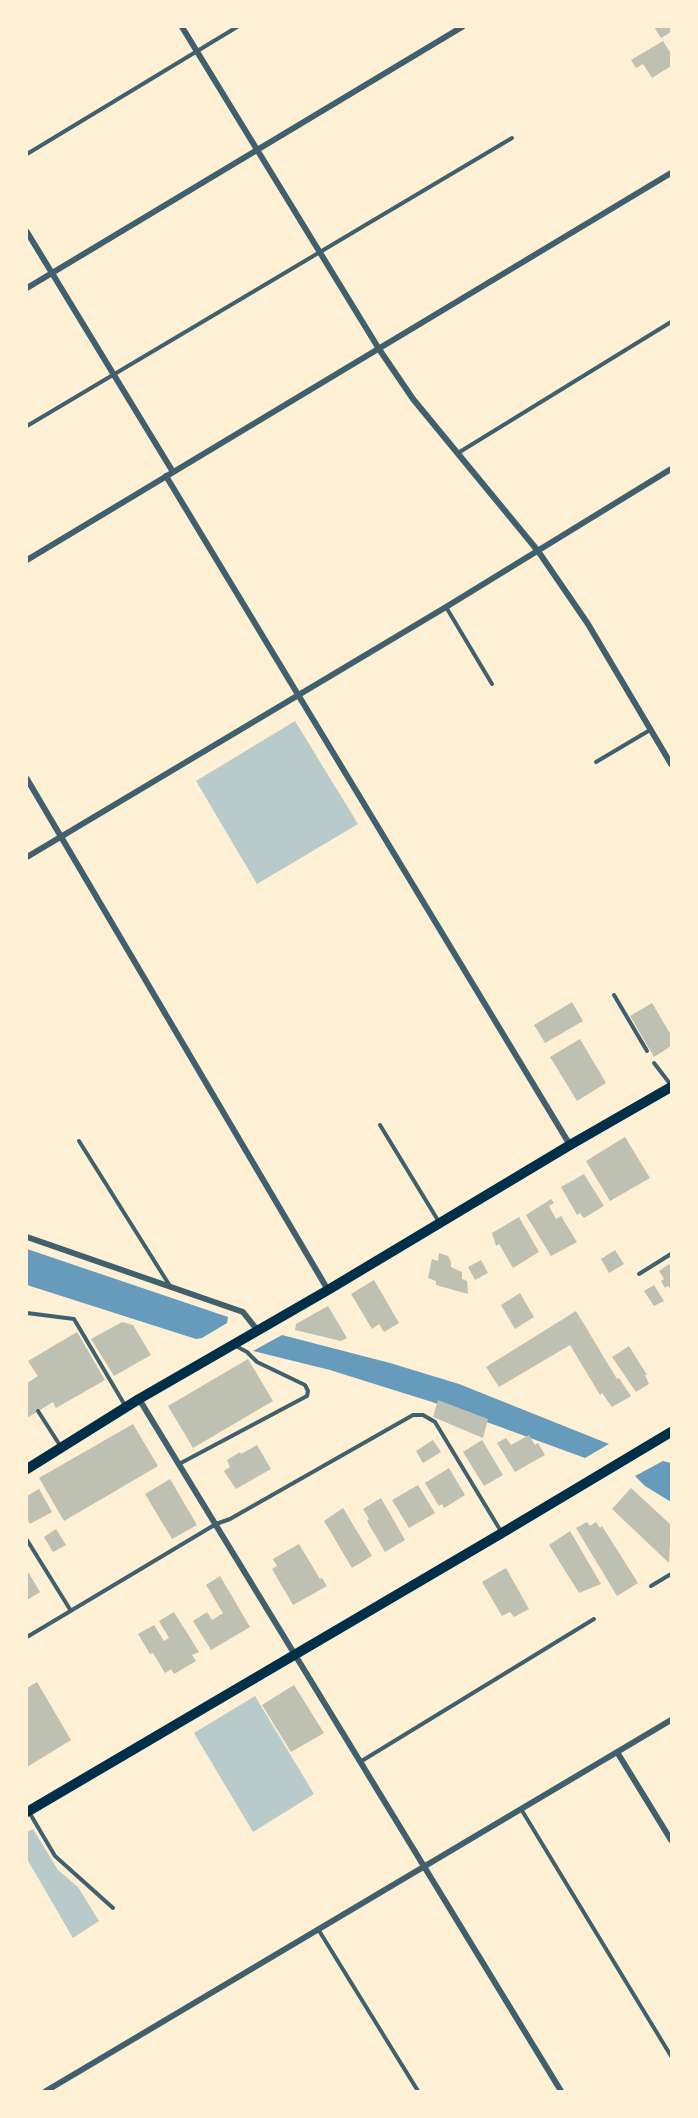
<!DOCTYPE html>
<html>
<head>
<meta charset="utf-8">
<style>
	body { margin:0 }
	#map { position:relative; width:698px; height:2118px; overflow:hidden; background:#fdf0d5; font-family:"Space Grotesk",sans-serif }
	canvas { display:block }
	.frame { position:absolute; inset:0; border:28px solid #fdf0d5; pointer-events:none }
</style>
</head>
<body>
<div id="map">
<canvas width="698" height="2118"></canvas>
<div class="frame"></div>
</div>
<script>
const context = document.querySelector('canvas').getContext('2d');
context.lineJoin = 'round';
function paint(path, color) { context.fillStyle = color; context.fill(path, 'evenodd'); }
const shape = rows => new Path2D(rows.map(r => 'M' + r).join(''));
function trace(path, color, width, dash) { context.strokeStyle = color; context.lineWidth = width; context.lineCap = dash ? 'butt' : 'round'; context.setLineDash(dash || []); context.stroke(path); }
const green = shape([
	[295,721,358,824,257,884,196,781],
	[255,1696,314,1794,253,1832,194,1733],
	[33,1829,58,1870,78,1887,99,1921,73,1938,27,1859,27,1832]
]);
const water = shape([
	[27,1249,228,1317,227,1323,202,1338,196,1339,27,1285],
	[282,1335,390,1363,459,1384,609,1444,585,1458,432,1402,330,1370,253,1351],
	[663,1461,671,1463,671,1502,645,1486,635,1476]
]);
const building = shape([
	[654,27,671,27,671,32,661,38],
	[663,41,671,54,671,66,652,78,643,64,636,68,631,60],
	[572,1002,583,1021,545,1043,534,1025],
	[652,1003,671,1035,671,1046,654,1057,630,1016],
	[580,1039,606,1083,577,1101,550,1057],
	[625,1137,650,1178,610,1201,586,1161],
	[584,1174,604,1206,584,1218,580,1213,577,1215,561,1187],
	[551,1199,554,1203,549,1206,556,1219,561,1216,577,1242,551,1256,526,1215],
	[519,1217,539,1252,513,1268,499,1244,496,1246,492,1233],
	[615,1250,624,1264,609,1273,601,1259],
	[439,1253,448,1256,451,1262,451,1267,462,1272,462,1279,467,1281,468,1294,436,1285,436,1281,428,1278,432,1259,438,1261],
	[481,1260,488,1273,475,1280,468,1267],
	[669,1264,671,1267,671,1290,668,1286,665,1288,661,1281,664,1279,659,1271],
	[374,1280,399,1323,384,1332,379,1324,372,1329,351,1294],
	[654,1285,664,1301,654,1306,644,1291],
	[520,1293,534,1317,515,1329,501,1305],
	[328,1306,347,1338,341,1341,295,1330,296,1324],
	[576,1311,617,1379,619,1378,631,1396,612,1407,602,1393,600,1395,570,1345,499,1387,486,1367],
	[122,1322,133,1325,151,1355,114,1376,91,1339],
	[77,1332,105,1380,56,1408,53,1402,27,1418,27,1383,38,1376,28,1361],
	[629,1346,647,1375,645,1375,649,1384,636,1392,612,1357],
	[248,1359,273,1401,193,1448,168,1406],
	[438,1400,488,1419,483,1438,433,1417],
	[133,1424,158,1466,64,1521,39,1478],
	[529,1435,535,1445,538,1443,545,1455,515,1472,497,1443,506,1438,511,1445],
	[433,1440,441,1452,423,1463,416,1451],
	[482,1440,503,1475,484,1486,463,1452],
	[257,1445,271,1469,236,1489,224,1471,230,1467,227,1460,240,1452,241,1454],
	[449,1468,465,1495,444,1508,442,1504,439,1506,425,1483],
	[170,1479,197,1525,172,1539,145,1494],
	[418,1485,435,1513,409,1528,392,1500],
	[631,1488,671,1525,669,1563,612,1509],
	[39,1489,52,1512,30,1524,27,1519,27,1496],
	[381,1498,405,1540,385,1552,367,1521,369,1519,363,1509],
	[343,1508,372,1556,352,1568,324,1521],
	[587,1522,590,1526,596,1522,600,1528,602,1526,638,1583,617,1596,576,1528],
	[56,1529,66,1545,53,1552,44,1537],
	[570,1531,601,1584,579,1593,549,1545],
	[299,1544,320,1579,322,1578,327,1586,293,1605,272,1569,277,1566,273,1559],
	[506,1568,529,1609,514,1617,510,1612,502,1616,482,1582],
	[27,1570,40,1592,27,1600],
	[220,1576,250,1627,211,1650,193,1621,207,1612,212,1620,223,1613,206,1585],
	[174,1612,199,1652,192,1655,196,1661,174,1674,171,1669,165,1673,153,1653,150,1654,138,1634,154,1625,164,1641,169,1638,159,1621],
	[37,1682,71,1740,27,1767,27,1688],
	[294,1685,324,1733,291,1752,262,1705]
]);
const service = shape([
	[27,154,237,27],
	[27,426,512,138],
	[458,453,671,322],
	[446,607,492,684],
	[596,762,650,730],
	[614,995,647,1051],
	[654,1063,671,1085],
	[380,1125,439,1222],
	[79,1141,170,1286],
	[639,1274,671,1254],
	[27,1313,74,1319,126,1407],
	[38,1411,61,1447],
	[179,1464,307,1396,308,1391,305,1385,257,1362,247,1352,236,1346],
	[27,1540,71,1611],
	[651,1586,671,1574],
	[27,1637,216,1524,230,1519,413,1415,423,1415,435,1422,502,1533],
	[360,1762,594,1619],
	[521,1809,671,2056],
	[29,1812,55,1856,113,1908],
	[318,1929,418,2091]
]);
const minor = shape([
	[182,27,379,349,413,399,538,551,588,624,671,764],
	[27,232,173,472],
	[27,288,462,27],
	[166,476,570,1145],
	[27,560,671,173],
	[27,779,328,1290],
	[27,857,446,607,671,469],
	[27,1237,243,1312,258,1331],
	[139,1399,561,2091],
	[617,1752,671,1840],
	[46,2091,671,1720]
]);
const secondary = shape([
	[27,1469,139,1399,328,1290,570,1145,671,1087],
	[27,1812,502,1533,671,1432]
]);
paint(green, '#b9caca');
paint(water, '#669bbc');
paint(building, '#bec0b2');
trace(service, '#3f606c', 4);
trace(minor, '#3f606c', 6);
trace(secondary, '#003049', 10);
</script>
</body>
</html>
